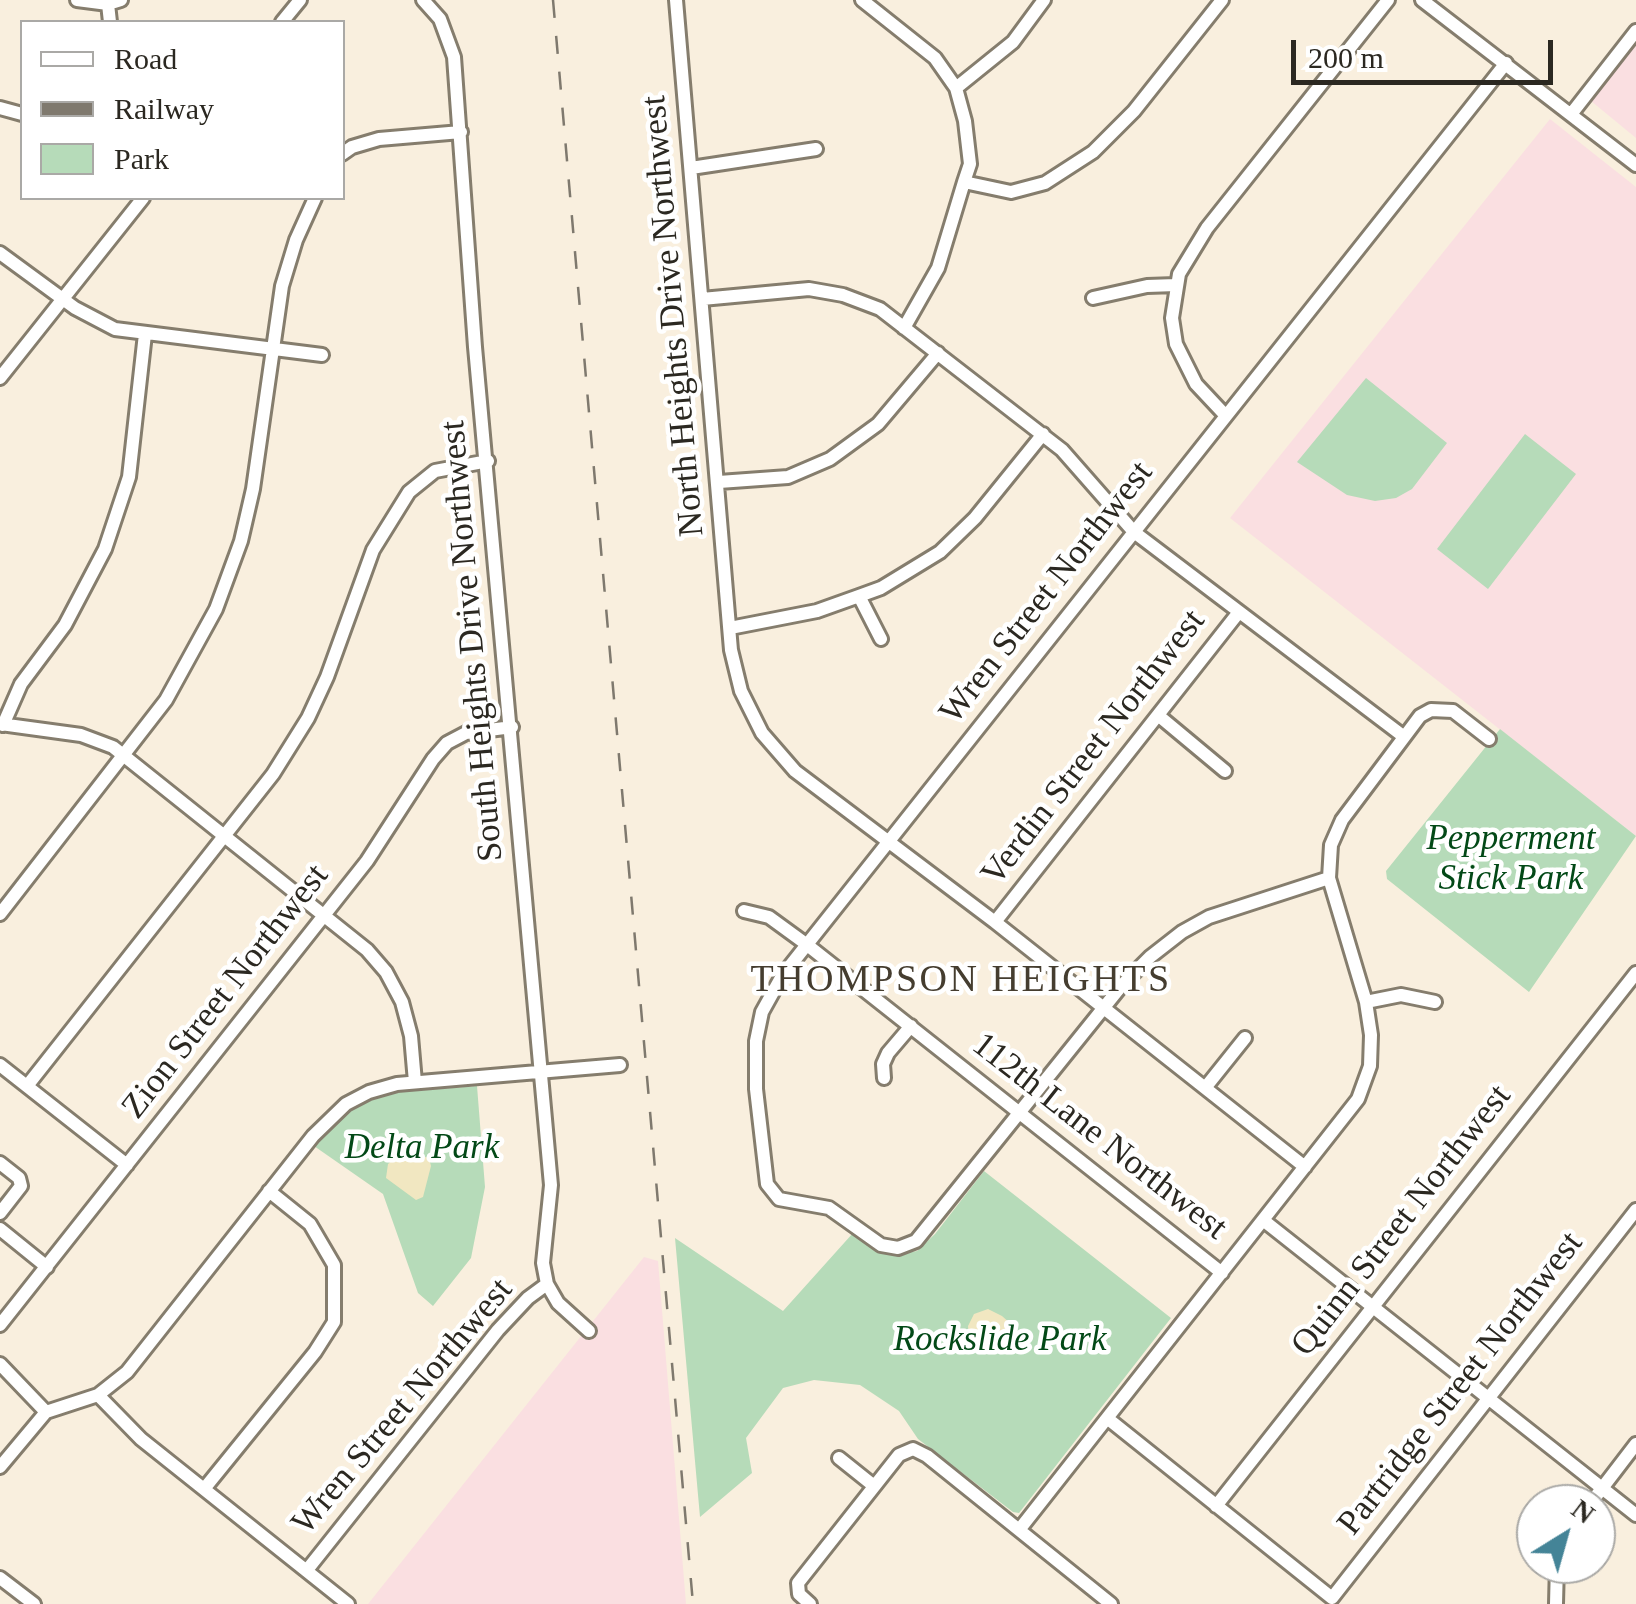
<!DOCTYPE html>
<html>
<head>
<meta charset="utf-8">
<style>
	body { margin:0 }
	#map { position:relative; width:1636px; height:1604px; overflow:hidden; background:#f9efde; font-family:"Times New Roman",serif }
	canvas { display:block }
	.legend { position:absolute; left:20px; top:20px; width:325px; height:180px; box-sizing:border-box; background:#fff; border:2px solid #aaa9a6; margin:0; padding:12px 18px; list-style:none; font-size:30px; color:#2b2821 }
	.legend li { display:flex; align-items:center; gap:20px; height:50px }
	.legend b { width:50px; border:2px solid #aaa9a6 }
	.north { position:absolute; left:1516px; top:1484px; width:100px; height:100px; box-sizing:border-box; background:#fff; border:2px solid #aaa9a6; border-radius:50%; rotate:37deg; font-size:28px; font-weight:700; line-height:40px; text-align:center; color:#2b2821 }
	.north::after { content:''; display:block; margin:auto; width:35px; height:45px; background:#448497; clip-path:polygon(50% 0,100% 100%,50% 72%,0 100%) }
	.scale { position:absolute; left:1291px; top:40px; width:262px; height:45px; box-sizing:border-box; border:5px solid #2b2821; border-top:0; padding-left:12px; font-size:30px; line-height:35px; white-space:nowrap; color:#2b2821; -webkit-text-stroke:8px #fff; paint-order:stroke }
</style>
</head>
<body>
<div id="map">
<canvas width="1636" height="1604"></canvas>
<ul class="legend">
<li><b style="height:12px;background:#fff"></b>Road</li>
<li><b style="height:12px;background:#7f796e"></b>Railway</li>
<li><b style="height:28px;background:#b6dbb9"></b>Park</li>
</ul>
<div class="north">N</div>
<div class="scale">200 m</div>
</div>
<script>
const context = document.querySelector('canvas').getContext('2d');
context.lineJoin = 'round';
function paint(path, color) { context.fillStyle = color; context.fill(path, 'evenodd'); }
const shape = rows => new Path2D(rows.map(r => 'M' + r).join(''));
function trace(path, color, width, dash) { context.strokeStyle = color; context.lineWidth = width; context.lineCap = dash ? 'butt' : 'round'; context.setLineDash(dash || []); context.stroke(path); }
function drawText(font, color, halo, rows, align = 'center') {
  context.font = font + ' "Times New Roman",serif'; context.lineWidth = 9; context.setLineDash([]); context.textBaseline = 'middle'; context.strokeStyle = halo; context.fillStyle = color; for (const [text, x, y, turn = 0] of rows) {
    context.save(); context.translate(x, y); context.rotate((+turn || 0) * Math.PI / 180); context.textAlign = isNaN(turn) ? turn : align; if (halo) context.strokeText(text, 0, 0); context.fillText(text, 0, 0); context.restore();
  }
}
const education = shape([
	[1636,40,1636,138,1591,101],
	[1550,119,1636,187,1636,836,1230,518],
	[644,1257,658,1261,686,1604,368,1604]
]);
const green = shape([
	[1366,378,1447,443,1412,489,1396,498,1375,501,1347,495,1297,462],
	[1525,434,1576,474,1488,589,1437,549],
	[1500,729,1636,836,1529,992,1387,879,1386,871],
	[477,1086,485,1187,471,1258,433,1306,418,1293,383,1194,314,1146,347,1111,368,1099,398,1092],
	[984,1171,1171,1318,1019,1513,1013,1512,918,1439,899,1411,860,1385,814,1380,783,1388,746,1438,752,1473,700,1517,675,1238,783,1311,853,1233,876,1250,895,1255,917,1251,935,1234]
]);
const sand = shape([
	[407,1152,429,1158,431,1166,423,1197,416,1200,386,1178,388,1164,399,1154],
	[988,1309,1002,1316,1011,1324,1012,1330,998,1347,988,1350,975,1346,969,1340,968,1326,974,1314]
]);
const minor = shape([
	[77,0,108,4],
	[423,0,440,19,454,57,475,347,551,1185,543,1263,547,1284,558,1303,589,1331],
	[676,0,731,650,741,691,762,733,795,771,995,922,1305,1167],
	[862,0,935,58,956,88,965,121,970,164,964,182,938,268,904,328],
	[1422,0,1636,165],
	[110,22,108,4,121,0],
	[282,22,300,0],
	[956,88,1013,42,1044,0],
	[0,108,22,114],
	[1572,113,1636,31],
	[342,154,352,147,379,139,461,132],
	[691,168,816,149],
	[964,182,1011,192,1045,183,1093,152,1134,111,1222,0],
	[0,253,75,308,115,329,322,355],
	[1093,298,1147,286,1176,285],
	[702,299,809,289,843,295,880,309,1062,450,1134,532,1403,736],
	[0,378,143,198],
	[1226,416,1196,384,1176,344,1172,318,1179,274,1207,228,1388,0],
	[719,482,788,477,830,459,878,424,938,353],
	[859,596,881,639],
	[730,628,817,611,859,596,881,588,940,552,975,518,1043,434],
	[1159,716,1225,771],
	[0,724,81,735,113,747,367,950,386,972,402,1002,411,1036,415,1082],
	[3,725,21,684,65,625,105,549,129,477,145,334],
	[1329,878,1209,917,1182,932,1150,957,1122,985,916,1241,898,1248,881,1245,829,1208,779,1199,767,1184,756,1089,756,1041,762,1012,782,976,1506,63],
	[744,911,769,917,806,944,1222,1273],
	[0,914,166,700,216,609,241,541,253,489,282,286,296,240,315,198],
	[995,922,1239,612],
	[1366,1002,1401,995,1435,1002],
	[0,1065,127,1165],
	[884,1078,883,1064,888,1053,911,1026],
	[27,1086,273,774,308,718,327,677,373,550,409,492,435,471,488,461],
	[1205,1088,1245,1038],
	[0,1163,19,1178,21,1186,0,1213],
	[1263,1220,1636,1515],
	[0,1229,47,1267],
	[0,1325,367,861,433,759,447,743,466,733,512,727],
	[0,1364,46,1412],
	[98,1395,141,1439,348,1604],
	[1107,1418,1332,1598,1636,1210],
	[839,1458,874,1486],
	[0,1467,46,1412,98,1395,127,1372,313,1136,346,1104,369,1092,397,1084,620,1065],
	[204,1489,315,1352,334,1322,334,1265,310,1224,269,1191],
	[1590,1504,1636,1444],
	[1216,1506,1636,973],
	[1019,1530,1358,1099,1370,1066,1371,1035,1366,1002,1329,878,1331,845,1342,820,1420,716,1431,710,1453,711,1489,739],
	[307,1570,498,1330,528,1298,547,1284],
	[0,1578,34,1604],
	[810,1604,799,1594,798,1583,899,1455,913,1449,927,1456,1111,1604],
	[1556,1604,1557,1564]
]);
const rail = shape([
	[553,0,693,1604]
]);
const streetNames = [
	["North Heights Drive Northwest",674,316,-95],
	["Wren Street Northwest",1047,593,-52],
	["South Heights Drive Northwest",473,641,-95],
	["Verdin Street Northwest",1094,748,-52],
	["Zion Street Northwest",226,992,-52],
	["112th Lane Northwest",1099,1137,38],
	["Quinn Street Northwest",1402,1221,-52],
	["Partridge Street Northwest",1461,1384,-52],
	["Wren Street Northwest",403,1407,-50]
];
const parkNames = [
	["Pepperment",1511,840],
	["Stick Park",1511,880],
	["Delta Park",422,1149],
	["Rockslide Park",1000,1341]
];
const neighbourhoodNames = [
	["THOMPSON HEIGHTS",961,981]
];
paint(education, '#fadfe1');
paint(green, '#b6dbb9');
paint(sand, '#f1e7c1');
trace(minor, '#857d6d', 18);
trace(minor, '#fff', 12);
trace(rail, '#7f796e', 2.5, [18, 18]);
drawText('35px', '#2b2821', '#fff', streetNames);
drawText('italic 35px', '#034917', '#fff', parkNames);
context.letterSpacing = '2.5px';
drawText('38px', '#453d2f', '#fff', neighbourhoodNames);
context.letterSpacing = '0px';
</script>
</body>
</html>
